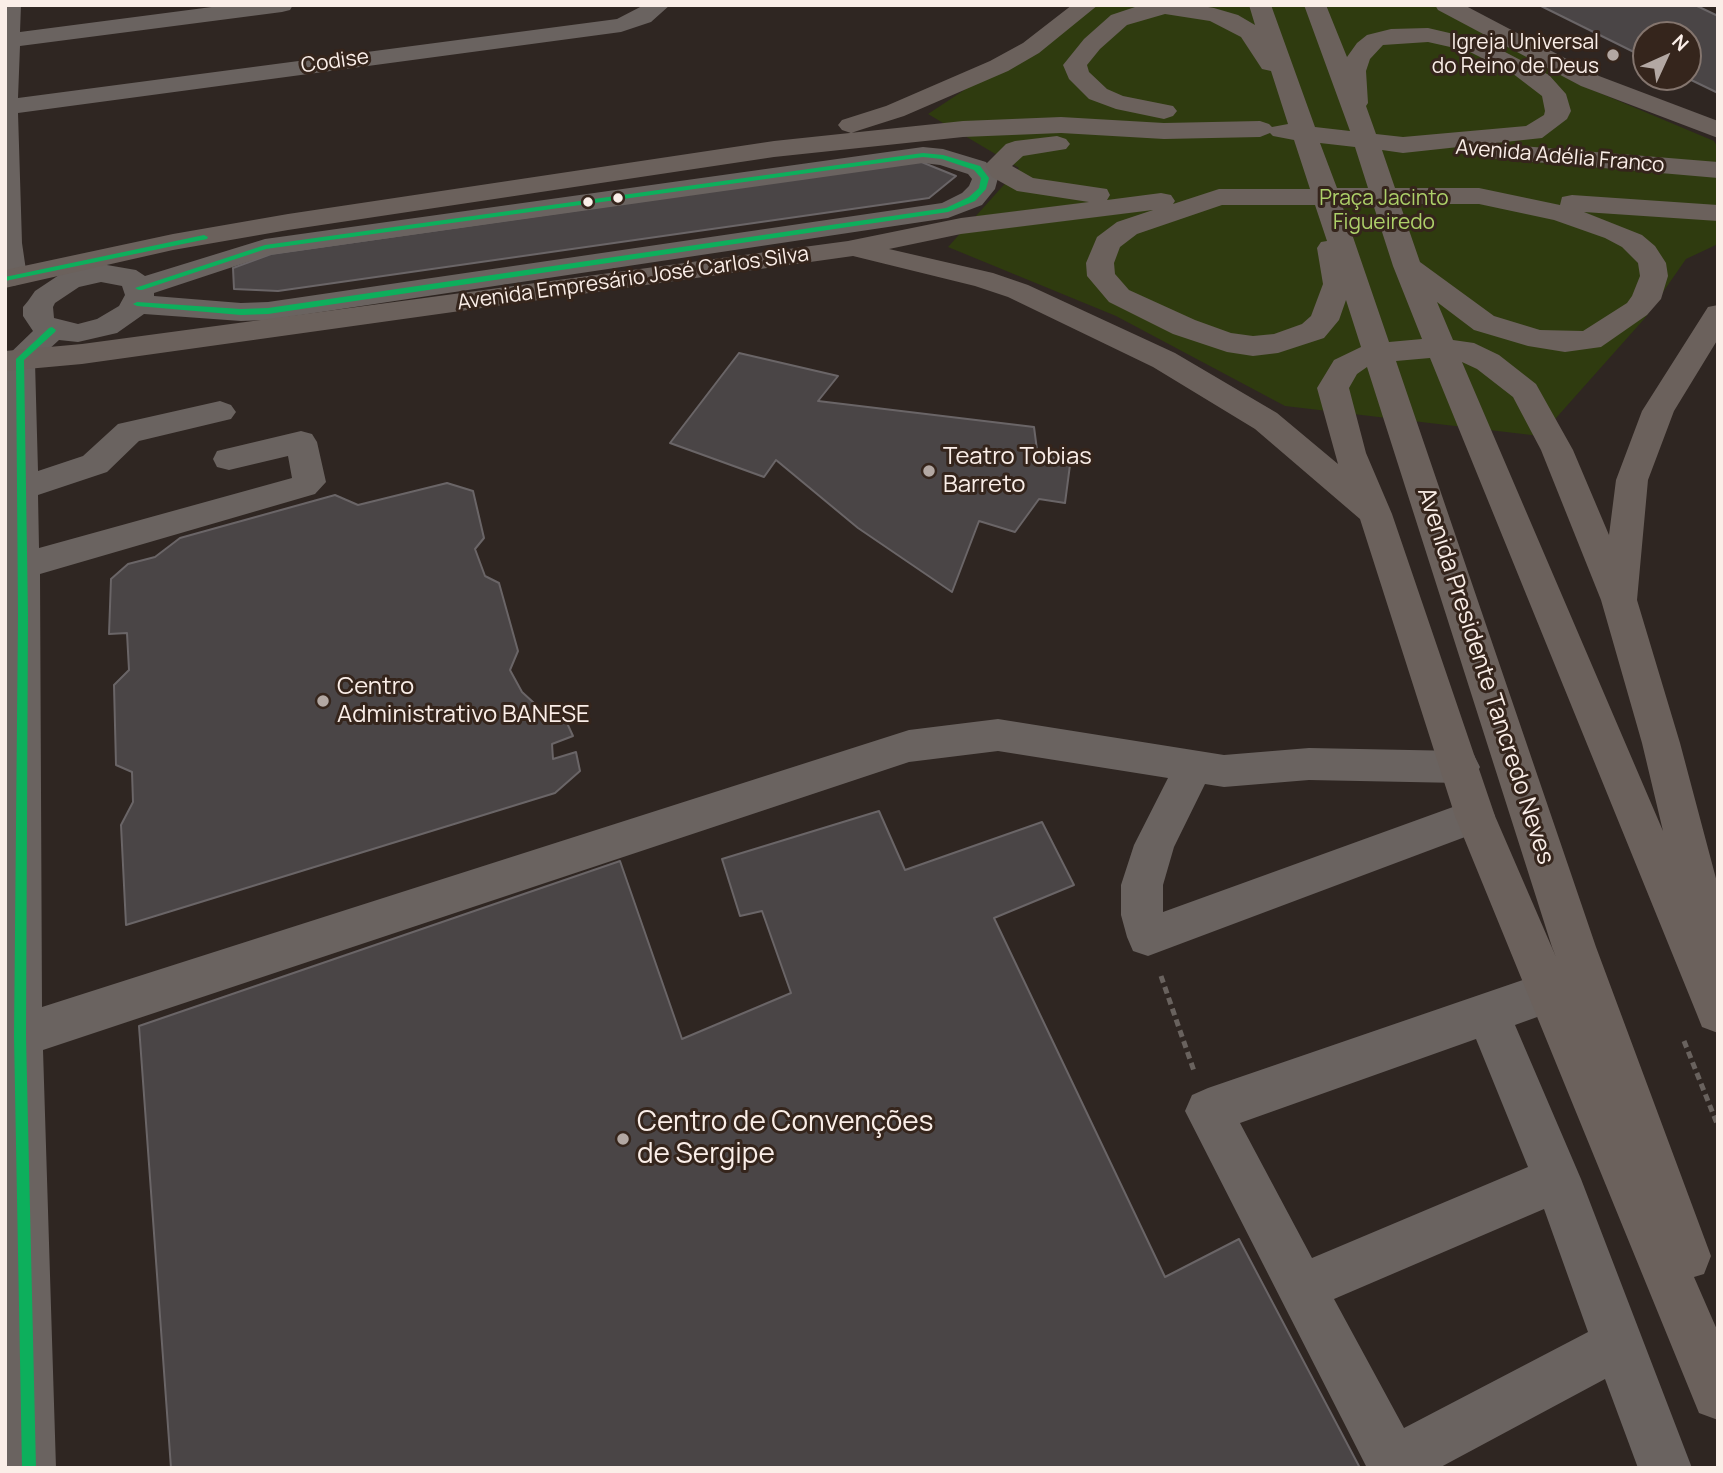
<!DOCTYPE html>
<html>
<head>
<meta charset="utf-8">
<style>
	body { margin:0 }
	#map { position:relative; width:1723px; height:1473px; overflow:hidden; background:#2f2622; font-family:Manrope,sans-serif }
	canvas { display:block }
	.frame { position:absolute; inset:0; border:7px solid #faeee8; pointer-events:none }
	.north { position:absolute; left:1632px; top:21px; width:70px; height:70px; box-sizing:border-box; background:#35251c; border:2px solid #84756e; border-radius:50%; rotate:45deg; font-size:19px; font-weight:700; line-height:28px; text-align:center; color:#faeee8 }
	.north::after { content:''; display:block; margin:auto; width:24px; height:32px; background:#b3a8a3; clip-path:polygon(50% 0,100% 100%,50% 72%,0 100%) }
</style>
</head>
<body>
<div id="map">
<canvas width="1723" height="1473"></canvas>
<div class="frame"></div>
<div class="north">N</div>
</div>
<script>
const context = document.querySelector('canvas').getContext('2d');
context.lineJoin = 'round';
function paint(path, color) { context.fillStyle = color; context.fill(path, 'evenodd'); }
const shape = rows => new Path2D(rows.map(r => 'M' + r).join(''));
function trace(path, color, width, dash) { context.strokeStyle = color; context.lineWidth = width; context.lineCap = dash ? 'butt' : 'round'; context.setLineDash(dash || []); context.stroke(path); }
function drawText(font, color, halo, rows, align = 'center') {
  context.font = font + ' Manrope,sans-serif'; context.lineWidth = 6; context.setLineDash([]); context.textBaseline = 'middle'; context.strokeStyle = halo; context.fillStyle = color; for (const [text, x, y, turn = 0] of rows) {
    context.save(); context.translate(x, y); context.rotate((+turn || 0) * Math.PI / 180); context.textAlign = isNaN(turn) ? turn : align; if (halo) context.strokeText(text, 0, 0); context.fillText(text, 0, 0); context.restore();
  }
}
const green = shape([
	[1093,5,1437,5,1576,83,1714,141,1718,148,1718,244,1686,259,1645,318,1540,436,1285,406,1116,316,948,247,1019,168,928,114]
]);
const building = shape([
	[1539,5,1695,5,1718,16,1718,93,1685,77,1688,77,1688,35,1646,35,1646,58,1539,5],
	[919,161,956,176,929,198,278,291,234,289,233,268,271,254,919,161],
	[739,353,838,376,818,401,1034,427,1037,450,1070,465,1065,503,1039,499,1015,532,979,521,952,592,858,528,776,460,764,477,670,443,739,353],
	[447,483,473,491,484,538,475,549,485,576,499,583,518,651,510,670,522,692,546,714,561,710,573,736,552,744,553,759,576,752,580,771,555,793,126,925,121,825,133,802,132,772,116,765,114,685,129,670,127,633,109,634,111,579,128,564,155,557,180,538,335,495,358,505,447,483],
	[879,811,905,870,1042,822,1074,885,994,918,1165,1277,1239,1239,1360,1468,171,1468,139,1026,620,861,682,1039,791,993,762,911,740,916,722,859,879,811]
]);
const path = shape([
	[1161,976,1194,1071],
	[1684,1041,1718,1126]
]);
const minor = shape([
	[5,5,21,5,20,32,227,5,293,5,290,10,282,12,20,46,18,98,617,19,644,5,670,5,651,22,621,32,18,113,22,243,27,277,23,283,13,286,5,284,5,5],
	[923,147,943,149,986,162,998,178,995,189,982,205,948,218,268,320,241,321,144,314,117,333,78,342,59,340,35,362,38,471,83,456,118,424,220,401,231,405,236,412,231,419,139,441,107,472,38,495,39,548,292,478,288,456,229,470,217,467,213,459,217,451,301,431,312,434,317,442,326,482,315,494,40,574,42,1007,909,730,998,719,1224,755,1309,748,1460,751,1474,755,1480,767,1474,779,1460,783,1309,780,1224,787,1205,784,1174,847,1163,885,1163,912,1475,799,1489,804,1495,816,1489,828,1148,956,1133,951,1127,937,1121,915,1121,885,1134,845,1168,778,998,751,909,762,43,1050,56,1468,5,1468,5,358,33,331,23,316,23,307,28,301,35,291,59,275,101,264,136,270,145,276,265,239,923,147],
	[923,163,940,165,968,174,972,179,969,186,962,193,942,203,268,302,241,303,154,296,154,293,269,255,923,163],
	[101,282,122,286,125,295,119,306,97,319,78,324,54,318,53,307,55,303,79,287,101,282],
	[1549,971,1565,977,1571,992,1565,1007,1515,1025,1581,1179,1692,1468,1638,1468,1605,1379,1439,1468,1367,1468,1185,1111,1192,1095,1208,1088,1549,971],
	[1476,1039,1528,1167,1312,1258,1240,1123,1476,1039],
	[1544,1209,1588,1332,1404,1428,1334,1299,1544,1209]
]);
const major = shape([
	[1072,5,1098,5,1039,53,1008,71,904,116,860,130,851,133,842,130,838,125,842,120,886,106,990,61,1023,43,1072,5],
	[1141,5,1196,5,1214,8,1238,15,1255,25,1249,5,1271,5,1315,127,1350,131,1304,5,1326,5,1347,57,1357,43,1367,35,1391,29,1428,28,1484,41,1549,75,1566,94,1571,111,1567,119,1542,138,1403,153,1382,150,1395,188,1479,188,1560,205,1562,197,1572,195,1718,205,1718,221,1584,212,1642,235,1655,246,1666,263,1668,276,1661,299,1647,315,1601,347,1565,352,1528,346,1474,330,1437,302,1453,340,1474,343,1499,355,1536,384,1573,450,1609,535,1616,480,1642,411,1708,307,1718,305,1718,339,1674,411,1648,480,1637,600,1680,743,1718,886,1718,1033,1702,1027,1696,1012,1430,358,1396,361,1596,947,1711,1256,1704,1274,1694,1277,1718,1332,1718,1420,1699,1413,1455,816,1360,519,1255,429,1153,367,1008,297,975,286,853,256,82,364,5,371,5,351,82,344,848,241,961,218,1089,202,1017,191,992,177,985,165,1006,144,1015,141,1057,136,1066,139,1070,144,1066,149,1023,156,1012,166,1033,178,1107,189,1110,195,1107,200,1161,193,1171,195,1175,201,1173,204,1219,189,1310,189,1294,140,1273,136,1270,133,1260,137,1164,139,1061,133,963,137,774,157,288,230,173,250,5,288,5,270,173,234,288,214,774,141,963,121,1061,117,1164,123,1260,121,1269,124,1272,127,1288,124,1271,71,1262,69,1241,37,1210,21,1165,14,1127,25,1100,49,1087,65,1089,72,1107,89,1123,96,1173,106,1177,111,1173,116,1164,119,1116,109,1089,99,1069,79,1063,65,1084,39,1111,15,1141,5],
	[1428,42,1468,51,1512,73,1542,96,1545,111,1544,115,1526,126,1403,137,1376,134,1366,106,1368,103,1366,71,1370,59,1383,45,1428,42],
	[1320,143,1355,147,1368,188,1337,188,1320,143],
	[1373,204,1393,266,1422,339,1389,342,1342,205,1373,204],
	[1400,204,1479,204,1554,220,1605,238,1622,247,1638,263,1640,276,1632,296,1627,303,1583,331,1540,330,1494,316,1420,262,1400,204],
	[1222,205,1315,205,1327,241,1321,242,1317,248,1323,284,1311,316,1302,324,1274,334,1253,336,1231,333,1195,320,1129,290,1115,274,1114,263,1120,247,1137,234,1222,205],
	[1153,210,1117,222,1097,237,1086,263,1087,276,1109,302,1173,334,1227,352,1253,356,1278,353,1324,338,1339,320,1346,300,1361,347,1334,360,1317,388,1338,464,1277,413,1175,353,1028,285,993,273,889,249,961,234,1153,210],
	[1462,362,1477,369,1513,397,1541,450,1601,600,1642,743,1663,831,1462,362],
	[1367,367,1552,947,1556,957,1495,816,1392,514,1366,453,1349,388,1357,374,1367,367],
	[1435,5,1464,5,1599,76,1718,121,1718,138,1581,86,1438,10,1435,5],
	[1497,144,1718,162,1718,178,1488,158,1484,152,1488,146,1497,144]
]);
const bus1 = shape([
	[923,153,943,155,980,166,989,178,986,189,975,201,948,212,268,314,241,315,137,306,133,304,137,302,241,309,268,308,946,208,969,197,979,188,981,178,974,170,942,159,923,157,266,249,142,290,139,290,135,288,265,245,923,153],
	[204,235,208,237,207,239,5,281,5,277,204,235],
	[52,327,56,330,55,332,24,360,28,615,26,1036,36,1468,22,1468,14,1036,18,615,16,359,49,328,52,327]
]);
const markers = [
	[1613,55,7,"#b3a8a3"],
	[618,198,6,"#faeee8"],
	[588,202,6,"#faeee8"],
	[929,471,7,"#b3a8a3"],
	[323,701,7,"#b3a8a3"],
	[623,1139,7,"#b3a8a3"]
];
const farPoinames = [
	["Igreja Universal",1599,43],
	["do Reino de Deus",1599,67]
];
const farStreetnames = [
	["Codise",335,62,-8],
	["Avenida Adélia Franco",1560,157,5],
	["Avenida Empresário José Carlos Silva",633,279,-8]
];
const farParknames = [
	["Praça Jacinto",1384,199],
	["Figueiredo",1384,223]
];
const poiNames = [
	["Teatro Tobias",943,457],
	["Barreto",943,485],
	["Centro",337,687],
	["Administrativo BANESE",337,715]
];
const streetNames = [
	["Avenida Presidente Tancredo Neves",1485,676,72]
];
const nearPoinames = [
	["Centro de Convenções",637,1123],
	["de Sergipe",637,1155]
];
paint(green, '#2f3b0f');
paint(building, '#4a4546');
trace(building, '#6a6567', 2);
trace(path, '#69625e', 5, [7, 4.5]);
paint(minor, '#6a6360');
paint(major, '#6b615c');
paint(bus1, '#0daf5c');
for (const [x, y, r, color] of markers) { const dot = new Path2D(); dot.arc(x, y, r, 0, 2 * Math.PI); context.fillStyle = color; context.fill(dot); trace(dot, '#35251c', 2.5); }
drawText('21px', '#faeee8', '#35251c', farPoinames, 'right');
drawText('21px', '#faeee8', '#35251c', farStreetnames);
drawText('21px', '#add069', '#35251c', farParknames);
drawText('24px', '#faeee8', '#35251c', poiNames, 'left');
drawText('24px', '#faeee8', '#35251c', streetNames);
drawText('28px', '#faeee8', '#35251c', nearPoinames, 'left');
</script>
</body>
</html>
